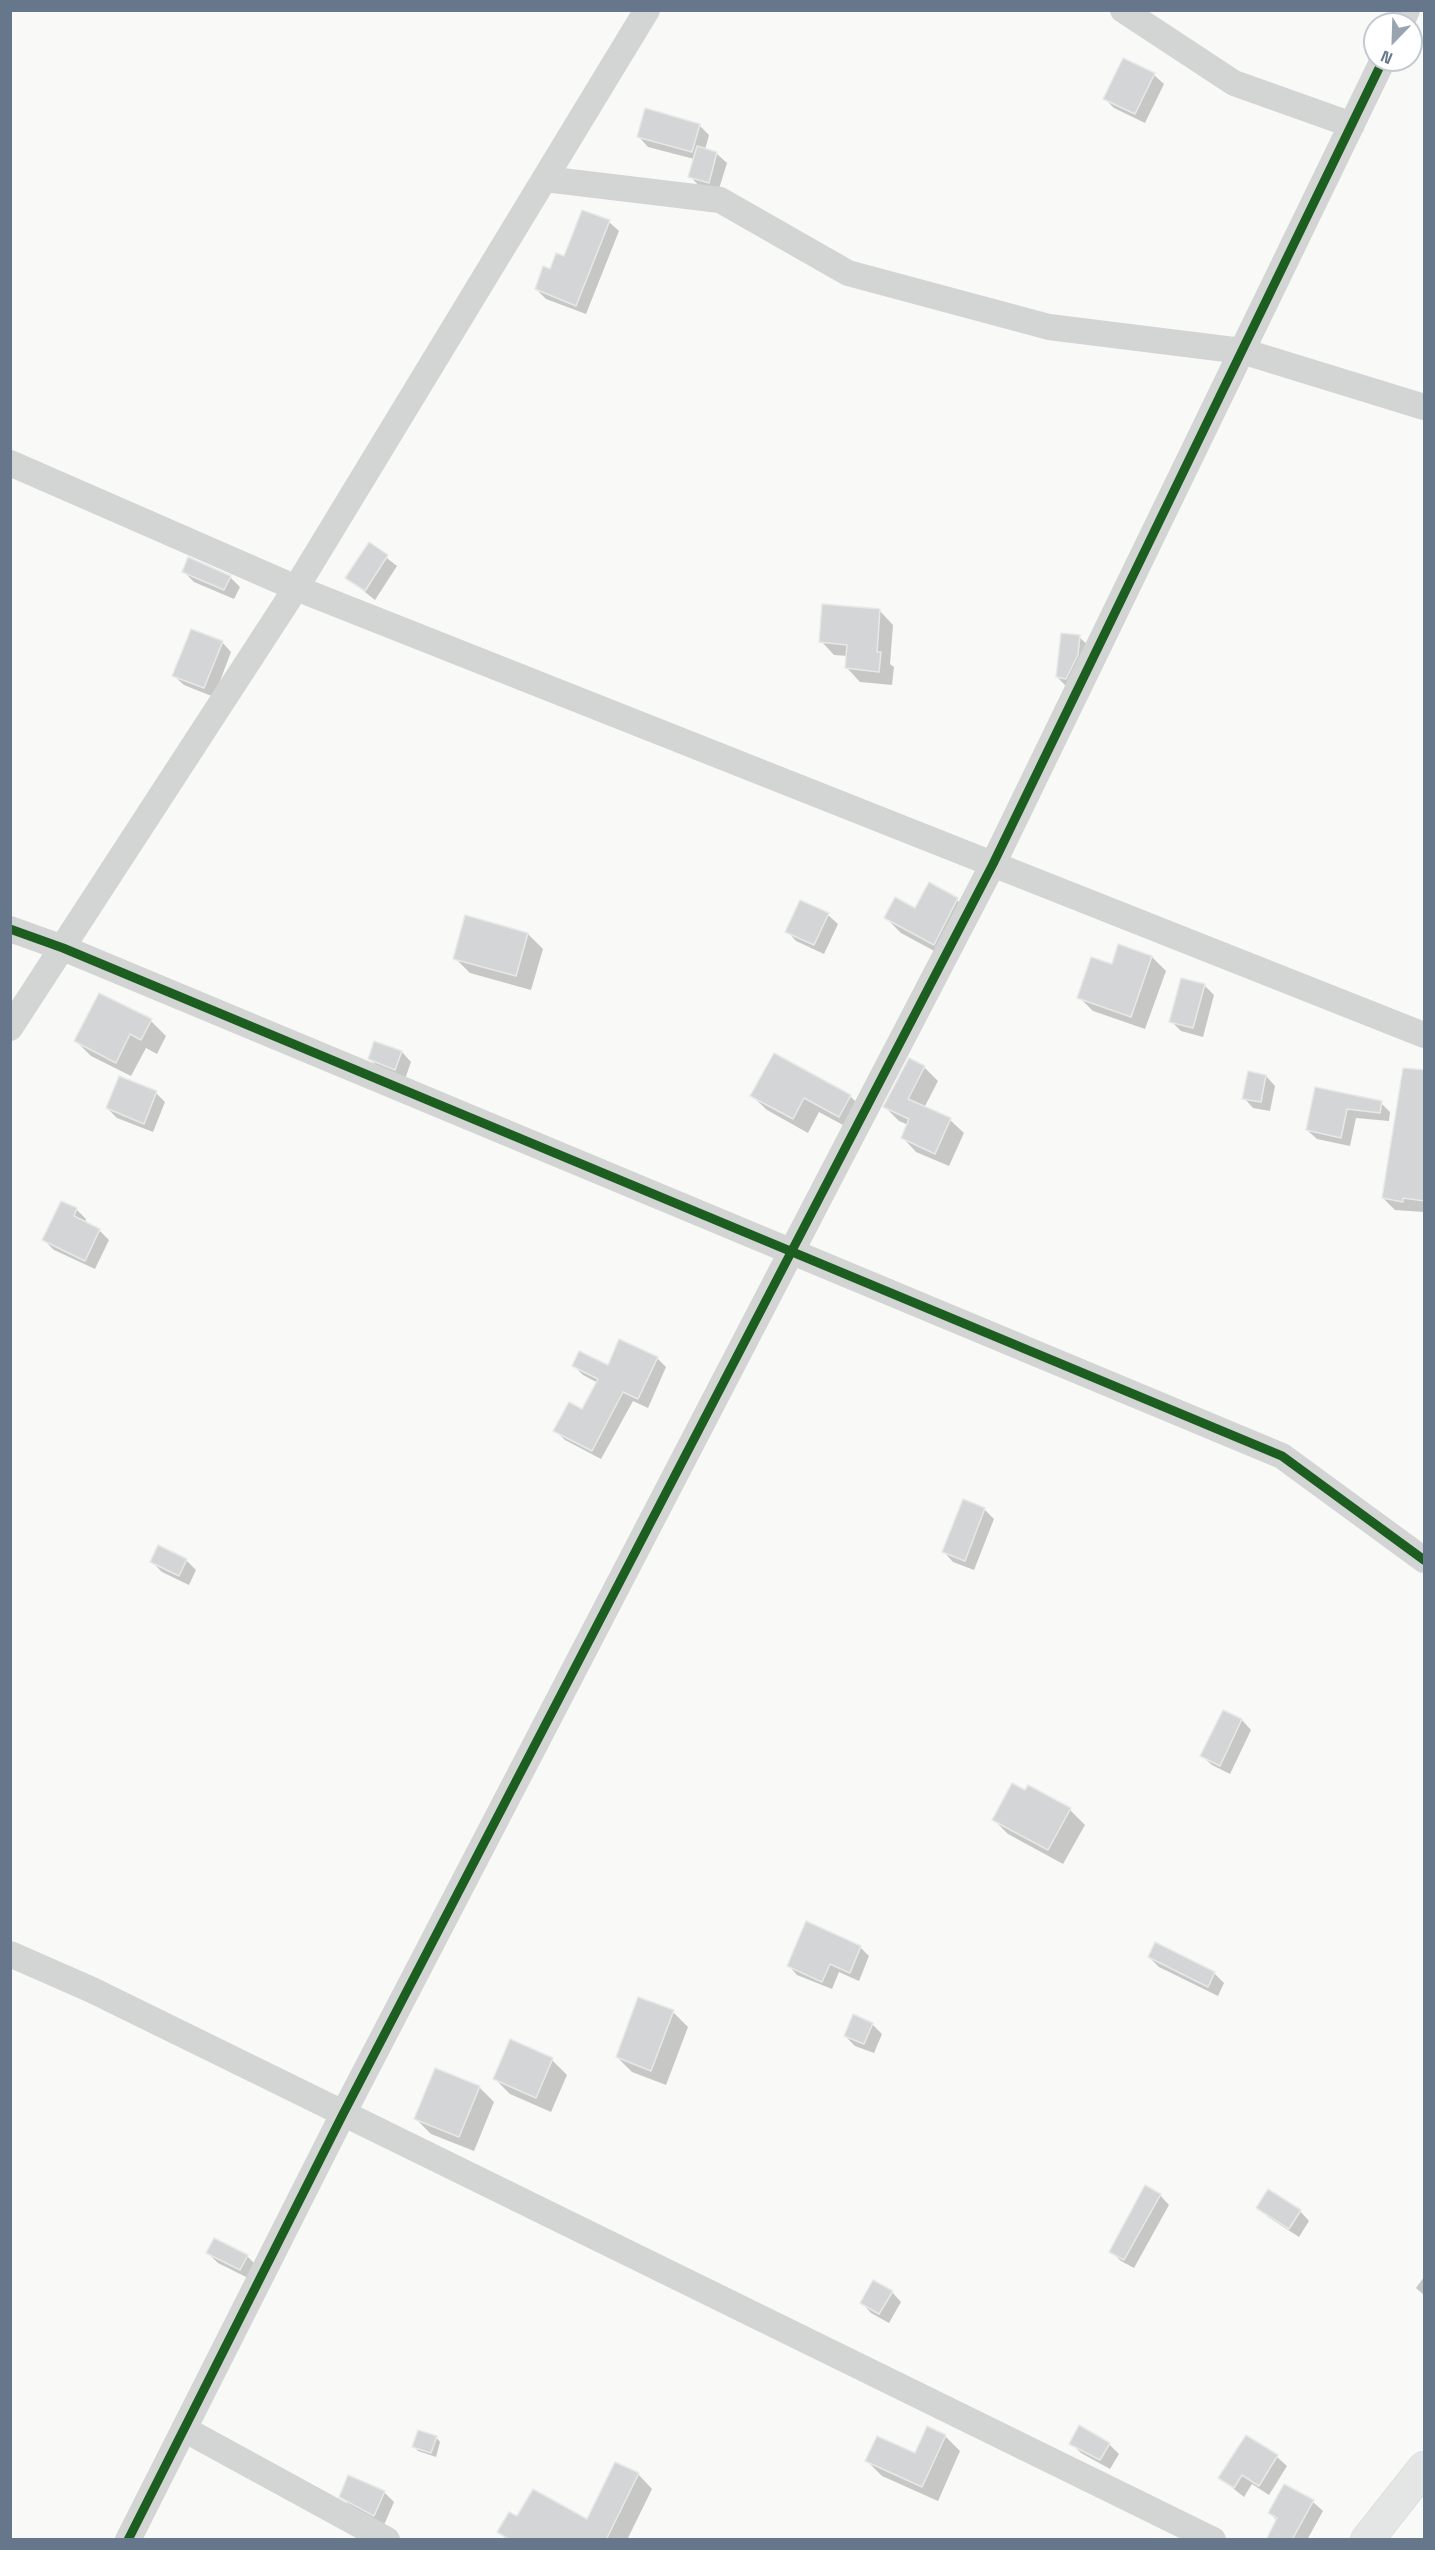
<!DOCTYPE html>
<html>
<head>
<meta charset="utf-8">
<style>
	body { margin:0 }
	#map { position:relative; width:1435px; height:2550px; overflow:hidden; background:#f9f9f8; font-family:"Space Grotesk",sans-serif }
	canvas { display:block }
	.frame { position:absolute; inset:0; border:12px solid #66778b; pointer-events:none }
	.north { position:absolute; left:1363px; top:12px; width:60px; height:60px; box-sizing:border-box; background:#fff; border:2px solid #c2c9d1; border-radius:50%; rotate:203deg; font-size:16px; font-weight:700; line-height:24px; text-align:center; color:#66778b }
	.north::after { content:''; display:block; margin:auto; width:21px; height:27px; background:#99a4b1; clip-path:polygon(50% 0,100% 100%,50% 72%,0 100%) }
</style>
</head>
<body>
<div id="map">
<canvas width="1435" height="2550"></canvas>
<div class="frame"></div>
<div class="north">N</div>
</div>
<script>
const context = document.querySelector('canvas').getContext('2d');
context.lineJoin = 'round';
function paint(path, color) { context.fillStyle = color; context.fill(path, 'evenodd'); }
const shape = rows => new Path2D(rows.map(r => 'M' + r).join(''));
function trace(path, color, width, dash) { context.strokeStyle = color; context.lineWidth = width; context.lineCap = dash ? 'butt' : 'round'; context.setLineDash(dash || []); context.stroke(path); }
const shadow = shape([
	[1154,75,1164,84,1145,123,1114,108,1105,99],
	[699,125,709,135,705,150,717,154,727,163,718,192,699,186,690,176,694,159,648,147,639,137],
	[609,222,619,231,586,314,546,299,536,289,551,271],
	[369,544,397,566,375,600,347,578],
	[184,572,230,577,240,587,234,599,194,582],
	[880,611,893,625,890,664,894,667,892,685,860,682,847,668,848,656,834,655,821,641],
	[1079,637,1089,646,1067,687,1057,677],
	[222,642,231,652,214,697,184,685,174,676],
	[929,884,957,900,972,915,949,959,901,933,886,918,915,910],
	[801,902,828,915,838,924,824,954,796,941,787,931],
	[528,934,543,949,531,990,470,973,455,958],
	[1119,946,1152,957,1166,971,1145,1029,1093,1011,1079,997,1113,966],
	[1204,985,1214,995,1203,1037,1181,1031,1171,1021],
	[151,1021,166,1036,157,1054,146,1048,131,1076,91,1056,76,1041],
	[402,1052,411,1062,405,1079,379,1068,369,1058],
	[924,1067,938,1081,924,1108,950,1120,964,1133,949,1166,916,1152,903,1138,908,1125,899,1121,885,1107],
	[1424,1072,1424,1212,1395,1210,1383,1198],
	[1266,1076,1275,1086,1270,1111,1253,1108,1244,1098],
	[1316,1089,1381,1103,1390,1112,1389,1121,1356,1118,1350,1146,1317,1139,1307,1130],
	[156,1093,165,1102,153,1132,117,1118,107,1108],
	[752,1096,850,1096,865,1111,854,1131,819,1112,808,1133,767,1110],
	[62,1203,77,1210,86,1219,85,1223,99,1230,109,1240,95,1269,54,1250,44,1240],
	[657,1358,666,1367,648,1408,633,1401,601,1459,565,1440,555,1430,582,1411,598,1383,583,1375,574,1366,608,1367],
	[964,1501,985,1510,994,1519,974,1570,953,1562,944,1552],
	[159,1547,186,1560,196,1570,189,1585,162,1572,152,1562],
	[1223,1712,1242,1720,1251,1730,1230,1774,1212,1765,1202,1756],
	[1070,1810,1085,1825,1063,1864,1008,1834,993,1819],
	[860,1947,869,1956,859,1981,839,1972,832,1989,797,1975,789,1966],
	[1149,1957,1214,1973,1224,1983,1218,1996,1159,1967],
	[673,2012,688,2027,666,2085,632,2072,617,2057],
	[872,2024,882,2034,874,2053,855,2046,845,2036],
	[511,2041,552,2060,567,2075,551,2112,510,2094,495,2079],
	[479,2087,494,2102,474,2151,431,2134,416,2119],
	[1160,2195,1169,2205,1134,2268,1121,2261,1111,2252],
	[1258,2207,1300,2211,1309,2221,1299,2237,1268,2217],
	[208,2253,247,2256,257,2266,250,2279,218,2263],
	[1424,2277,1424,2295,1416,2288],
	[892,2292,901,2302,889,2323,871,2313,862,2303],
	[945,2436,960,2451,938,2501,882,2476,867,2461,916,2455],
	[436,2437,440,2442,436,2457,418,2451,414,2447],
	[1246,2437,1277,2457,1287,2466,1269,2495,1252,2484,1244,2497,1220,2478],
	[1071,2443,1109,2444,1119,2454,1110,2469,1081,2453],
	[638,2474,652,2489,627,2540,507,2540,499,2532,518,2518,587,2521],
	[384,2492,394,2502,384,2525,350,2506,341,2496],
	[1313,2502,1323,2511,1307,2540,1267,2540,1277,2521,1270,2513]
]);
const building = shape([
	[1123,58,1155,73,1135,114,1103,99,1123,58],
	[645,108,700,124,692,152,637,137,645,108],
	[697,146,717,152,709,183,688,177,697,146],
	[582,210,610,220,576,306,535,289,543,266,550,269,556,253,564,256,582,210],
	[369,542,388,555,365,591,345,578,369,542],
	[188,557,231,576,224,590,182,572,188,557],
	[822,604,880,609,877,652,881,652,879,672,845,668,847,645,819,642,822,604],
	[191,629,223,641,204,688,172,676,191,629],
	[1061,633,1080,635,1078,655,1066,679,1056,677,1061,633],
	[929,882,958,898,934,945,884,918,895,897,915,908,929,882],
	[800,900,829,913,814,945,785,932,800,900],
	[465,915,528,933,516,976,453,959,465,915],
	[1118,944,1152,956,1131,1017,1077,998,1091,957,1112,964,1118,944],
	[1181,978,1205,984,1193,1028,1169,1022,1181,978],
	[99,993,152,1019,141,1040,130,1034,116,1063,74,1041,99,993],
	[374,1041,402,1051,395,1070,368,1059,374,1041],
	[774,1053,851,1095,839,1117,804,1098,793,1119,750,1096,774,1053],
	[909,1058,925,1066,908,1099,951,1118,935,1154,901,1138,909,1119,883,1107,909,1058],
	[1403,1068,1425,1070,1425,1201,1403,1198,1403,1202,1382,1198,1403,1068],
	[1248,1071,1266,1075,1261,1102,1242,1099,1248,1071],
	[119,1076,157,1091,144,1124,106,1108,119,1076],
	[1315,1087,1382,1101,1380,1113,1347,1109,1341,1138,1306,1130,1315,1087],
	[61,1201,77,1208,74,1216,100,1229,85,1261,42,1240,61,1201],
	[619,1339,658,1357,638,1399,623,1392,592,1451,553,1431,569,1402,582,1409,598,1379,572,1366,579,1351,608,1365,619,1339],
	[963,1499,985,1508,965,1561,942,1552,963,1499],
	[158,1545,187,1559,179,1576,150,1562,158,1545],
	[1223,1710,1242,1719,1220,1766,1200,1756,1223,1710],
	[1012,1783,1025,1790,1028,1785,1071,1808,1048,1850,992,1820,1012,1783],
	[806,1921,861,1946,850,1973,830,1964,822,1982,787,1966,806,1921],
	[1155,1942,1215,1972,1208,1987,1148,1957,1155,1942],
	[638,1997,674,2010,651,2071,616,2057,638,1997],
	[853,2014,873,2023,864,2044,844,2036,853,2014],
	[510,2039,553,2058,536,2098,493,2079,510,2039],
	[435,2068,480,2086,459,2137,414,2119,435,2068],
	[1145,2185,1161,2194,1124,2260,1109,2252,1145,2185],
	[1268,2189,1301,2210,1289,2229,1256,2208,1268,2189],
	[214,2238,248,2255,240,2270,206,2253,214,2238],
	[873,2280,893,2291,879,2314,860,2303,873,2280],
	[1079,2425,1110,2443,1100,2460,1069,2444,1079,2425],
	[927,2426,946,2435,922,2487,865,2461,877,2436,915,2453,927,2426],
	[418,2430,437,2436,431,2453,412,2447,418,2430],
	[1246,2435,1278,2455,1259,2486,1242,2475,1234,2488,1218,2478,1246,2435],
	[615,2462,639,2473,606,2540,510,2540,497,2532,509,2512,517,2516,533,2489,587,2519,615,2462],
	[348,2475,385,2491,374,2516,339,2497,348,2475],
	[1284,2484,1314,2500,1292,2540,1266,2540,1277,2518,1268,2513,1284,2484]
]);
const minor = shape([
	[1123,10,1234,83,1352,125],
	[1401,24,1407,10],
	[545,179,720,200,848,273,1049,327,1242,351,1424,407],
	[10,463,296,588,1424,1035],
	[10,929,63,948,1282,1456,1424,1560],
	[10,1028,296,588,647,10],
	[10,1954,92,1990,1213,2540],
	[184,2429,387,2540],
	[128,2540,343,2114,993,864,1383,60]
]);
const primary = shape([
	[1367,2540,1424,2468]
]);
const cycleway = shape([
	[10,929,63,948,1282,1456,1424,1560],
	[128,2540,343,2114,993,864,1383,60]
]);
paint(shadow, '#0003');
paint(building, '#d3d5d6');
trace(building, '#e8e8e8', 1.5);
trace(primary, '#d6d7d7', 34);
trace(minor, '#d3d4d4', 26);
trace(primary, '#e4e5e5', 33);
trace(cycleway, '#1b5e20', 9);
</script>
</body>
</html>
